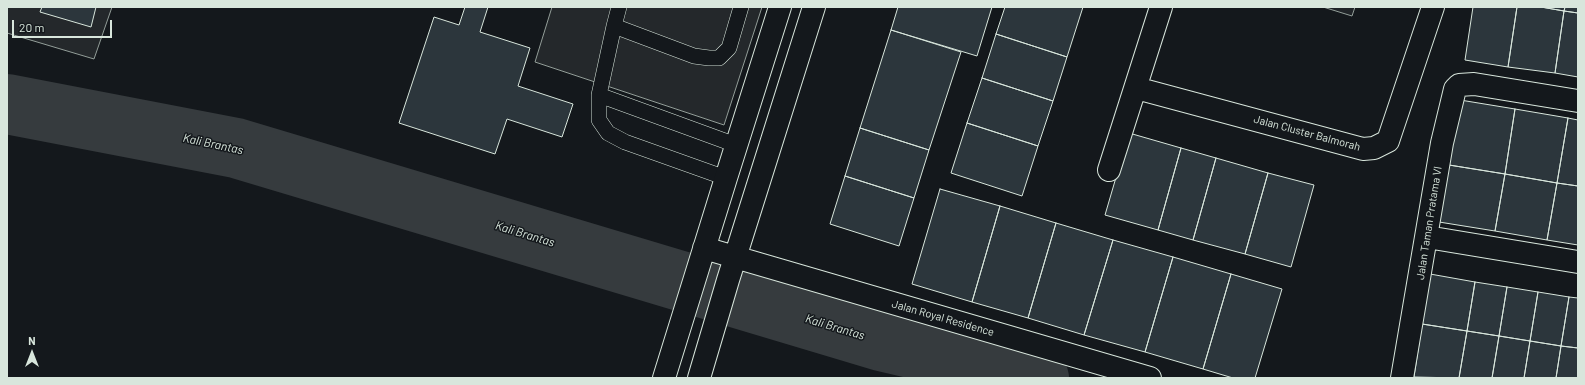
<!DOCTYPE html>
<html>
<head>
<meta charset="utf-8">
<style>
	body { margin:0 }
	#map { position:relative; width:1585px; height:385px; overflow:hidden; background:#14181c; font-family:Barlow,sans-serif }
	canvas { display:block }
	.frame { position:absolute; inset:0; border:8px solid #d8e6dc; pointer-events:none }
	.north { position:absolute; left:12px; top:333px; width:40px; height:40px; -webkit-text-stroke:3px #14181c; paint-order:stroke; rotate:0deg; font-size:11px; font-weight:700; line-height:16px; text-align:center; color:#d8e6dc }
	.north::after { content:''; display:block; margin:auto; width:14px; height:18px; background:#d8e6dc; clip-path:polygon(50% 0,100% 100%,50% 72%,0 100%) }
	.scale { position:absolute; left:12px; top:20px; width:100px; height:18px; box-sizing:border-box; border:2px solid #d8e6dc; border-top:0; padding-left:5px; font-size:12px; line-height:14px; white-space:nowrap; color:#d8e6dc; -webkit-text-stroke:3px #14181c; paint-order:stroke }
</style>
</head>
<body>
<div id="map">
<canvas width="1585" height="385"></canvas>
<div class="frame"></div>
<div class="north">N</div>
<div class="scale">20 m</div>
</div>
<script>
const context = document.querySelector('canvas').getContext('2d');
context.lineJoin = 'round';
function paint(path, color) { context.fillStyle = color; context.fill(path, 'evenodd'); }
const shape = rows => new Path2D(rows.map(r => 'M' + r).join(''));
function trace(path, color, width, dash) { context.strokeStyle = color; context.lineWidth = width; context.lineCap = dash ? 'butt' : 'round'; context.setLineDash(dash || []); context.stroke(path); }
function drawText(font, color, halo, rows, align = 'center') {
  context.font = font + ' Barlow,sans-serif'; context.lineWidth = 3; context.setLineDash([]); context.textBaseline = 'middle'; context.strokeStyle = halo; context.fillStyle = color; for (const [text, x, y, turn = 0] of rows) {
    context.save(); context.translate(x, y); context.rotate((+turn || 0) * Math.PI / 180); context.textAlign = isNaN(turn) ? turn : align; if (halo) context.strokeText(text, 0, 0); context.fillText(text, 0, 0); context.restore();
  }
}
const green = shape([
	[1323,7,1355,7,1352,16,1323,7]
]);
const parking = shape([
	[7,7,112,7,94,59,7,33,7,7],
	[552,7,762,7,724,125,535,62,552,7]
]);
const river = shape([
	[7,104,236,148,881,341,1039,378]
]);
const building = shape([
	[42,7,96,7,91,27,40,12,42,7],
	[465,7,488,7,480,32,530,48,518,86,573,104,562,137,507,119,495,154,399,123,434,17,459,25,465,7],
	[898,7,992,7,977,56,891,30,898,7],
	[1005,7,1083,7,1067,57,996,34,1005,7],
	[1473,7,1517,7,1508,67,1465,60,1473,7],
	[1517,7,1541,7,1564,11,1555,73,1508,67,1517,7],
	[1541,7,1565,7,1564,11,1541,7],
	[1565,7,1578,7,1578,13,1564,11,1565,7],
	[1564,11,1578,13,1578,77,1555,73,1564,11],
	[891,30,961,52,929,150,860,128,891,30],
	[996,34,1067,57,1053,101,982,78,996,34],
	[982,78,1053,101,1038,146,967,123,982,78],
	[1460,100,1515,109,1505,174,1449,165,1460,100],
	[1515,109,1568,118,1557,183,1505,174,1515,109],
	[1568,118,1578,120,1578,186,1557,183,1568,118],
	[967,123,1038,146,1022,196,951,173,967,123],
	[860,128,929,150,914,198,845,176,860,128],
	[1129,133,1181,148,1158,230,1105,215,1129,133],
	[1181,148,1216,158,1193,240,1158,230,1181,148],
	[1216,158,1268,173,1245,254,1193,240,1216,158],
	[1449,165,1505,174,1495,231,1439,222,1449,165],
	[1268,173,1314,185,1291,267,1245,254,1268,173],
	[1505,174,1557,183,1547,240,1495,231,1505,174],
	[845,176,914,198,899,246,830,224,845,176],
	[1557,183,1578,186,1578,245,1547,240,1557,183],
	[940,189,1000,206,972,302,912,284,940,189],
	[1000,206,1056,223,1028,318,972,302,1000,206],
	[1056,223,1113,240,1084,335,1028,318,1056,223],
	[1113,240,1173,257,1145,352,1084,335,1113,240],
	[1173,257,1231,274,1203,369,1145,352,1173,257],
	[1231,274,1282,289,1255,378,1233,378,1203,369,1231,274],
	[1430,274,1475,282,1467,331,1422,324,1430,274],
	[1475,282,1507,287,1499,336,1467,331,1475,282],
	[1507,287,1538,292,1530,341,1499,336,1507,287],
	[1538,292,1569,297,1561,346,1530,341,1538,292],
	[1569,297,1578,298,1578,348,1561,346,1569,297],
	[1422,324,1467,331,1459,378,1414,377,1422,324],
	[1467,331,1499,336,1492,378,1459,378,1467,331],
	[1499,336,1530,341,1524,378,1492,378,1499,336],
	[1530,341,1561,346,1556,378,1524,378,1530,341],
	[1561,346,1578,348,1578,378,1556,378,1561,346]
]);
const service = shape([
	[614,26,619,7],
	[599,95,736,145],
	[726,178,625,142,608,133,599,120,599,95,614,26,694,56,709,58,719,58,729,48,741,7]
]);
const minor = shape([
	[1136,88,1363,149,1374,148,1388,141,1391,132,1433,7],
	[1109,170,1161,7],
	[1427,237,1578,262],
	[704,248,1150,378],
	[664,378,726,178,780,7],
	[699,378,728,280,814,7],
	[1402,378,1442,143,1455,89,1459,85,1474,84,1578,101]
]);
const streetNames = [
	["Jalan Cluster Balmorah",1307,133,15],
	["Jalan Taman Pratama VI",1429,223,-81],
	["Jalan Royal Residence",943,318,16]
];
const waterNames = [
	["Kali Brantas",213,144,12],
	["Kali Brantas",525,234,17],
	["Kali Brantas",835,327,17]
];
paint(green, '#202428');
trace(green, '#939e99', 1);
paint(parking, '#24282b');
trace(parking, '#939e99', 1);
trace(river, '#363b3e', 60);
paint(building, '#2c363c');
trace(building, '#d8e6dc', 1);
trace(service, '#d8e6dc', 16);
trace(minor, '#d8e6dc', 24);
trace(service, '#14181c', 15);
trace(minor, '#14181c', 22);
drawText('11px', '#d8e6dc', '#14181c', streetNames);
drawText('italic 12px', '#d8e6dc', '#14181c', waterNames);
</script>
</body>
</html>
